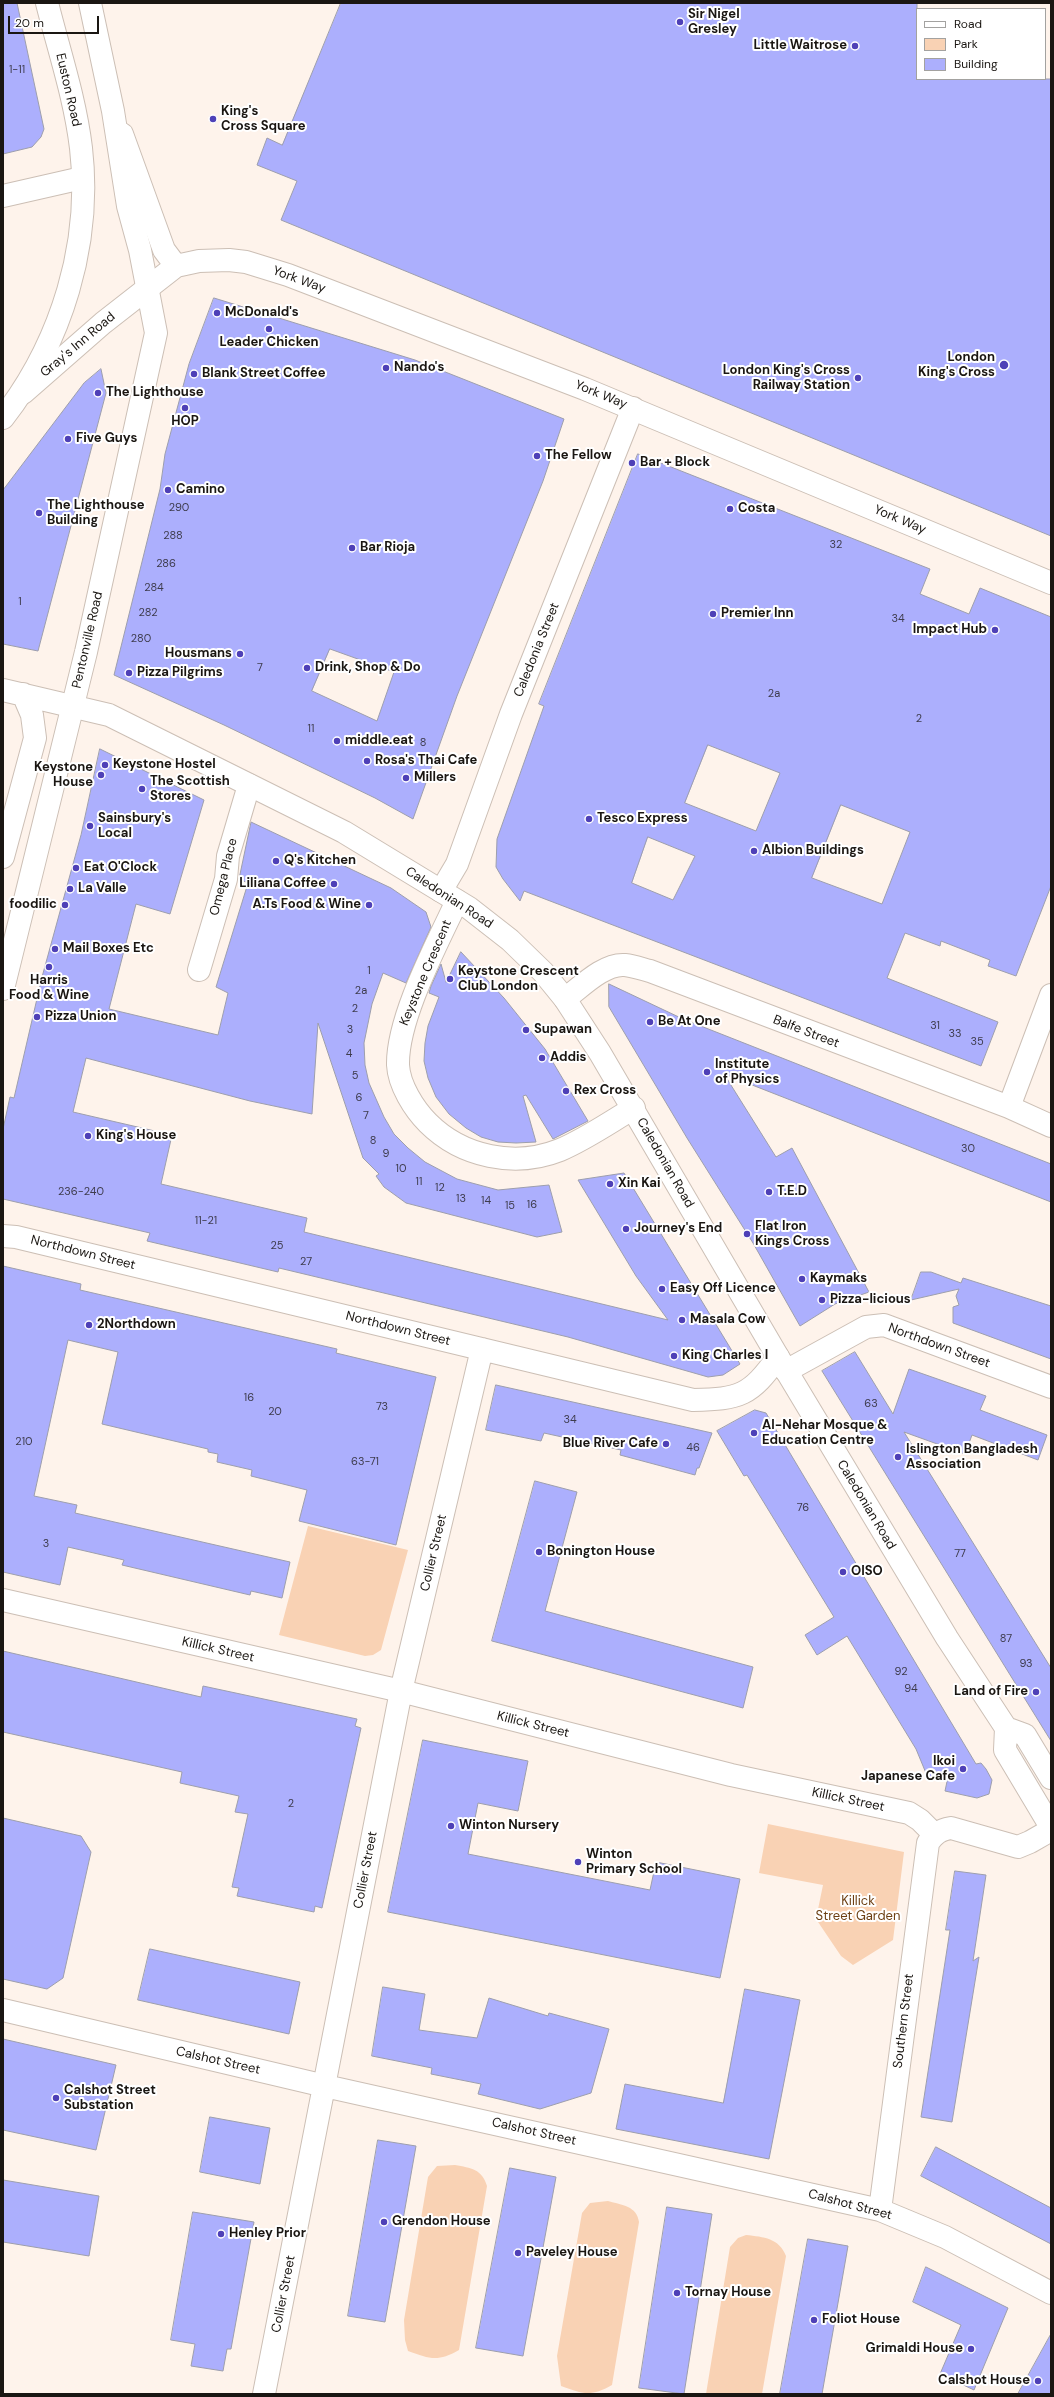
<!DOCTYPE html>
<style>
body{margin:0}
#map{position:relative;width:1054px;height:2397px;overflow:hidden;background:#fef3eb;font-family:"DM Sans",sans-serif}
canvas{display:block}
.frame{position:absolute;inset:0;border:4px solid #1a1612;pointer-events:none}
.legend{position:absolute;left:916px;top:8px;width:130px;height:72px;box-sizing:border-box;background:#fff;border:1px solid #a3a2a0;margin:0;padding:5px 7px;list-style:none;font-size:12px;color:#1a1612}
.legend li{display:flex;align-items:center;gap:8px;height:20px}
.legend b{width:20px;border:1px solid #a3a2a0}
.scale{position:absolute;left:8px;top:16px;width:91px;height:18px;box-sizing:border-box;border:2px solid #1a1612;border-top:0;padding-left:5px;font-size:12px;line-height:14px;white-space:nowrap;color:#1a1612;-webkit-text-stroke:3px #fff;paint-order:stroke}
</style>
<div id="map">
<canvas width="1054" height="2397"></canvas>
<div class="frame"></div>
<ul class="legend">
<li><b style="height:5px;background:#fff"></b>Road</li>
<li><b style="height:11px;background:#f9d2b4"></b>Park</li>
<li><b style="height:11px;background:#acaffd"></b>Building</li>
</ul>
<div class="scale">20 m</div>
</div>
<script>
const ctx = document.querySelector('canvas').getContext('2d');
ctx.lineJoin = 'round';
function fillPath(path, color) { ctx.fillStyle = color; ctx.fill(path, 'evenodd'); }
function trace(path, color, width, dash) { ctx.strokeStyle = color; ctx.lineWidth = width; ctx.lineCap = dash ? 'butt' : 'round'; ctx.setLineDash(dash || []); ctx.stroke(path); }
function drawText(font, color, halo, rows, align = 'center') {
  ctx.font = font + ' "DM Sans",sans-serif'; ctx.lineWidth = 4; ctx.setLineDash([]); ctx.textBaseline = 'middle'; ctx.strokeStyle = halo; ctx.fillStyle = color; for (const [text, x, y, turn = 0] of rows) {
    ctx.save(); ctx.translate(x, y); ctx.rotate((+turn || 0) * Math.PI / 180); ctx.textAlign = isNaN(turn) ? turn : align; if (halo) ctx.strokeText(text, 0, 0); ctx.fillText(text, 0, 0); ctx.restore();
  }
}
const green = new Path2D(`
 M 308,1526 L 408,1550 L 381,1650 L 373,1655 L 365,1656 L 279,1635 Z
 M 768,1824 L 904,1852 L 893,1940 L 853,1965 L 841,1956 L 816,1919 L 823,1885 L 759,1873 Z
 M 455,2165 C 471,2168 482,2169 487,2186 L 459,2350 C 438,2362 430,2359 408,2351 L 405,2340 L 404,2320 L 428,2177 L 437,2166 Z
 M 608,2201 C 622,2205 637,2206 639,2222 L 612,2385 C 591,2397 583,2394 561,2386 L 557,2356 L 582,2213 L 590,2203 Z
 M 746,2235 C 764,2237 779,2238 786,2256 L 762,2394 L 706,2394 L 730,2247 L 738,2238 Z`);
const building = new Path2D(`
 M 3,3 L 17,3 L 44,129 L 41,137 L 32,147 L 3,154 Z
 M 341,3 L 917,3 L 917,79 L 1051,79 L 1051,536 L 281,220 L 297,181 L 257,165 L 267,138 L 282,145 Z
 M 214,298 L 415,360 L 564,419 L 543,481 L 457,696 L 413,819 L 375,798 L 224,725 L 114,675 L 160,489 L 165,454 L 189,364 ZM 330,649 L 394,672 L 377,721 L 312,691 Z
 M 101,369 L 106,393 L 38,651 L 3,644 L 3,490 L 84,383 Z
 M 638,454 L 930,569 L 920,594 L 969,614 L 980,588 L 1051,617 L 1051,886 L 1016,976 L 988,966 L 990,960 L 941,941 L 940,946 L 905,933 L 887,978 L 998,1022 L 981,1066 L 524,891 L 520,901 L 503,879 L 496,867 L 497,839 L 544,706 L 539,704 ZM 708,745 L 780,773 L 756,831 L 685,803 ZM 841,805 L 910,832 L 882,904 L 812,878 ZM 648,837 L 695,856 L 673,900 L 632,883 Z
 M 100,749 L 204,800 L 170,914 L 136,904 L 109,1009 L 218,1035 L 228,993 L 216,987 L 248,883 L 239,879 L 251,822 L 391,888 L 426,912 L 431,927 L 406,983 L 383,973 L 372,1004 L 364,1043 L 365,1065 L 369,1083 L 384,1117 L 394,1134 L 408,1148 L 425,1162 L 457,1179 L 498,1190 L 549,1185 L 562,1232 L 537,1237 L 406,1203 L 384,1187 L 376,1176 L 379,1174 L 363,1158 L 318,1023 L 312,1114 L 250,1101 L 86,1058 L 73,1112 L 172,1135 L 161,1184 L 307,1218 L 304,1232 L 668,1320 L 636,1276 L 578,1180 L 624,1173 L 740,1364 L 723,1375 L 708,1377 L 568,1337 L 279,1268 L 278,1272 L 147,1241 L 150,1233 L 3,1199 L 3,1129 L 10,1097 L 14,1098 L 42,977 L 81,835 Z
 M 461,952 L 504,998 L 545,1049 L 588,1121 L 553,1139 L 526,1095 L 523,1096 L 536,1142 L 516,1143 L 498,1142 L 481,1137 L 466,1128 L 449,1114 L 436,1097 L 428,1078 L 424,1061 L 425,1043 L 428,1026 L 439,997 L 429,993 L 431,986 L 441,964 L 446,982 Z
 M 609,984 L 683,1019 L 1051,1164 L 1051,1202 L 724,1074 L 776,1157 L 792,1148 L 869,1292 L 835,1304 L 800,1326 L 753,1243 L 687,1138 L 609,1007 Z
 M 3,1266 L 81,1284 L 80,1290 L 337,1349 L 336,1353 L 436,1377 L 396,1545 L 299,1521 L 307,1490 L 251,1476 L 252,1470 L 217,1462 L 218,1454 L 208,1452 L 208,1449 L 102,1424 L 118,1352 L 68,1340 L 34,1496 L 77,1505 L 75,1513 L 290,1562 L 282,1598 L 251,1591 L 250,1595 L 122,1565 L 124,1560 L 68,1547 L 60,1585 L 3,1572 Z
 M 921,1272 L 931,1272 L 961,1283 L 963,1278 L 1051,1306 L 1051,1359 L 953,1323 L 953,1307 L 959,1305 L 956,1296 L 959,1289 L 911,1300 Z
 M 855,1352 L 893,1414 L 909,1369 L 986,1396 L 980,1410 L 1047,1435 L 1038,1460 L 972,1435 L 965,1454 L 904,1432 L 1051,1668 L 1051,1741 L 822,1371 Z
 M 496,1385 L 681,1426 L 712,1433 L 699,1468 L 697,1468 L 695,1475 L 620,1455 L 621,1450 L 544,1433 L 541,1441 L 486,1430 Z
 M 755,1410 L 766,1413 L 976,1764 L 981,1763 L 986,1769 L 992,1780 L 989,1794 L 977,1798 L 945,1791 L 949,1772 L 928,1778 L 916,1749 L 847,1636 L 817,1655 L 805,1635 L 834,1617 L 747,1475 L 744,1476 L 717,1431 Z
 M 535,1481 L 577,1492 L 545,1611 L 753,1667 L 743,1708 L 492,1641 Z
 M 3,1651 L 201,1697 L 203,1686 L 357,1719 L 355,1726 L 361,1728 L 322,1908 L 315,1906 L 314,1912 L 237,1896 L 239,1888 L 232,1887 L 248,1814 L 235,1812 L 239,1796 L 180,1783 L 182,1772 L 3,1732 Z
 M 423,1740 L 528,1761 L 518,1811 L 478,1803 L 468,1854 L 650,1890 L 656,1862 L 740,1879 L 720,1978 L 388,1912 Z
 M 3,1818 L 81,1836 L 91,1852 L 63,1978 L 47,1989 L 3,1979 Z
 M 955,1871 L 986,1875 L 973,1961 L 979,1957 L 952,2122 L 921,2117 L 950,1930 L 946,1930 Z
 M 150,1949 L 300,1982 L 289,2034 L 138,2000 Z
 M 383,1987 L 425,1994 L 419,2030 L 477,2038 L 489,1998 L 548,2016 L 549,2013 L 609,2029 L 591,2093 L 540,2109 L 478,2094 L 481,2084 L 431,2074 L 432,2068 L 372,2056 Z
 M 745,1989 L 800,2000 L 769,2159 L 616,2129 L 625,2084 L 723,2103 Z
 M 3,2039 L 116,2065 L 96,2150 L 3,2130 Z
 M 210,2117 L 270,2128 L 260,2184 L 200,2172 Z
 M 378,2140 L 416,2146 L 385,2322 L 348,2316 Z
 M 936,2147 L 1051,2208 L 1051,2244 L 921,2176 Z
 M 510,2168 L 556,2177 L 523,2356 L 476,2348 Z
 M 3,2180 L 99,2196 L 89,2256 L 3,2242 Z
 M 667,2207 L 712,2214 L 684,2394 L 639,2388 Z
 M 193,2212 L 254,2222 L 231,2349 L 227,2349 L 223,2371 L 191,2366 L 195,2344 L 171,2340 Z
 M 808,2239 L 848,2246 L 822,2394 L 780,2394 Z
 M 926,2267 L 1008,2308 L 974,2390 L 940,2374 L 961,2325 L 913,2302 Z
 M 1051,2334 L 1051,2394 L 1018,2394 Z`);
const street = new Path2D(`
 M 3,196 L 82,178
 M 441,891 L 457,864 L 511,714 L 633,408
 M 457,901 C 437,944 397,1018 398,1065 C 399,1085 414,1109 428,1123 C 462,1157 515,1168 560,1150 C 586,1139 610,1122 634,1108
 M 199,970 L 226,879 L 228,856 L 249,785
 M 565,999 C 581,987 604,963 625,965 C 634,966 642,969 650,971 L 1009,1107 L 1051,1126
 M 1009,1107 L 1051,995
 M 3,1236 L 16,1237 L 693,1400 C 740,1399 750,1396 778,1357
 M 786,1371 L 866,1327 L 884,1325 L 1051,1387
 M 3,1600 L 401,1691 L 731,1775 L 909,1813 L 920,1820 L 934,1834
 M 3,2010 L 325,2086 L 880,2210 L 945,2237 L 1051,2293
 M 880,2210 L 928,1843 C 935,1833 940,1830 951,1828 L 1018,1847 L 1030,1842 L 1051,1830
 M 264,2394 L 401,1691 L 482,1349`);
const primary = new Path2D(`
 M 122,134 L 164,250 L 176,266
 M 23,393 L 103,323 L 176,266 L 199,261 L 229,260 L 246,262 L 288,275 L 585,389 L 1051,583
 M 3,690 L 109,715 L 344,832 L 469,908 L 510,940 L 543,972 L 565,999 L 600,1053 L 778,1357 L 947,1638 L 1006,1728 L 1005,1750 L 1051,1827
 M 3,857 L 35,738 L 32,715 L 23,694
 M 1006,1728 L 1025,1735 L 1051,1778`);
const highway = new Path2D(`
 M 3,418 C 62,342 92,243 81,148 C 75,98 59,51 47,3
 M 3,989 L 86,652 L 156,333 L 140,250 L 128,206 L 113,111 L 90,3`);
const markers = [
 [680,22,4,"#4e40b7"],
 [855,46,4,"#4e40b7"],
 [213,119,4,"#4e40b7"],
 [217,313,4,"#4e40b7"],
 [269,329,4,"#4e40b7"],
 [1004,365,5,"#4e40b7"],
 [386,368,4,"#4e40b7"],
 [194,374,4,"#4e40b7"],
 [858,378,4,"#4e40b7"],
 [98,393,4,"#4e40b7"],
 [185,408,4,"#4e40b7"],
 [68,439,4,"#4e40b7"],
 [537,456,4,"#4e40b7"],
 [632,463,4,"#4e40b7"],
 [168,490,4,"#4e40b7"],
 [730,509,4,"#4e40b7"],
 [39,513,4,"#4e40b7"],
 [352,548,4,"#4e40b7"],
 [713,614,4,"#4e40b7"],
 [995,630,4,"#4e40b7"],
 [240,654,4,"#4e40b7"],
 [307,668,4,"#4e40b7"],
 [129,673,4,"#4e40b7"],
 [337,741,4,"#4e40b7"],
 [367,761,4,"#4e40b7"],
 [105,765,4,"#4e40b7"],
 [101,775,4,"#4e40b7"],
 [406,778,4,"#4e40b7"],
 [142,789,4,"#4e40b7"],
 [589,819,4,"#4e40b7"],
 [90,826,4,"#4e40b7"],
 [754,851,4,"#4e40b7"],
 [276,861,4,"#4e40b7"],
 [76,868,4,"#4e40b7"],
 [334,884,4,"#4e40b7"],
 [70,889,4,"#4e40b7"],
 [65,905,4,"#4e40b7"],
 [369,905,4,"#4e40b7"],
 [55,949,4,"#4e40b7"],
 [49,967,4,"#4e40b7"],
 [450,979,4,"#4e40b7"],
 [37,1017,4,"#4e40b7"],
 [650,1022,4,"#4e40b7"],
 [526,1030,4,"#4e40b7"],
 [542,1058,4,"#4e40b7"],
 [707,1072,4,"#4e40b7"],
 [566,1091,4,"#4e40b7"],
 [88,1136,4,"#4e40b7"],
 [610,1184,4,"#4e40b7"],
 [769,1192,4,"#4e40b7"],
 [626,1229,4,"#4e40b7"],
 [747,1234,4,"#4e40b7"],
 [802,1279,4,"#4e40b7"],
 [662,1289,4,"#4e40b7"],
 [822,1300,4,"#4e40b7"],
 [682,1320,4,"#4e40b7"],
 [89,1325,4,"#4e40b7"],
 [674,1356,4,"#4e40b7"],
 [754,1433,4,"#4e40b7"],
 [666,1444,4,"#4e40b7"],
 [898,1457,4,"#4e40b7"],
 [539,1552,4,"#4e40b7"],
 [843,1572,4,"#4e40b7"],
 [1036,1692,4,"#4e40b7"],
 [963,1769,4,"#4e40b7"],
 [451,1826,4,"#4e40b7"],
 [578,1862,4,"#4e40b7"],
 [56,2098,4,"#4e40b7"],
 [384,2222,4,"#4e40b7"],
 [221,2234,4,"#4e40b7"],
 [518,2253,4,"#4e40b7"],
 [677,2293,4,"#4e40b7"],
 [814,2320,4,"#4e40b7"],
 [971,2349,4,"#4e40b7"],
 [1038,2381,4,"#4e40b7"]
];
const numberNames = [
 ["1-11",17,70],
 ["290",179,508],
 ["288",173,536],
 ["32",836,545],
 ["286",166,564],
 ["284",154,588],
 ["1",20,602],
 ["282",148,613],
 ["34",898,619],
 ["280",141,639],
 ["7",260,668],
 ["2a",774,694],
 ["2",919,719],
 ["11",311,729],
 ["8",423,743],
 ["1",369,971],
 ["2a",361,991],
 ["2",355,1009],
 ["31",935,1026],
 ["3",350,1030],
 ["33",955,1034],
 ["35",977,1042],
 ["4",349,1054],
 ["5",355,1076],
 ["6",359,1098],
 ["7",366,1116],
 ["8",373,1141],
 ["30",968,1149],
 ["9",386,1154],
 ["10",401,1169],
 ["11",419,1182],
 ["12",440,1188],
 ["236-240",81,1192],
 ["13",461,1199],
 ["14",486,1201],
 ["16",532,1205],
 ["15",510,1206],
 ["11-21",206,1221],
 ["25",277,1246],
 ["27",306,1262],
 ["16",249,1398],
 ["63",871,1404],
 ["73",382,1407],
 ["20",275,1412],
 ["34",570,1420],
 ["210",24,1442],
 ["46",693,1448],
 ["63-71",365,1462],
 ["76",803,1508],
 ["3",46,1544],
 ["77",960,1554],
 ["87",1006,1639],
 ["93",1026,1664],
 ["92",901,1672],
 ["94",911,1689],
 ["2",291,1804]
];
const poiNames = [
 ["Sir Nigel",688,15],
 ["Gresley",688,30],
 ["Little Waitrose",847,46,"right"],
 ["King's",221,112],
 ["Cross Square",221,127],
 ["McDonald's",225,313],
 ["Leader Chicken",269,343,"center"],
 ["London",995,358,"right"],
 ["King's Cross",995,373,"right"],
 ["Nando's",394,368],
 ["London King's Cross",850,371,"right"],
 ["Railway Station",850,386,"right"],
 ["Blank Street Coffee",202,374],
 ["The Lighthouse",106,393],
 ["HOP",185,422,"center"],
 ["Five Guys",76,439],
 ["The Fellow",545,456],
 ["Bar + Block",640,463],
 ["Camino",176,490],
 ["The Lighthouse",47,506],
 ["Building",47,521],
 ["Costa",738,509],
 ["Bar Rioja",360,548],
 ["Premier Inn",721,614],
 ["Impact Hub",987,630,"right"],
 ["Housmans",232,654,"right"],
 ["Drink, Shop & Do",315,668],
 ["Pizza Pilgrims",137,673],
 ["middle.eat",345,741],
 ["Rosa's Thai Cafe",375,761],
 ["Keystone Hostel",113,765],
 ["Keystone",93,768,"right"],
 ["House",93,783,"right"],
 ["Millers",414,778],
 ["The Scottish",150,782],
 ["Stores",150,797],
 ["Sainsbury's",98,819],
 ["Local",98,834],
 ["Tesco Express",597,819],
 ["Albion Buildings",762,851],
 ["Q's Kitchen",284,861],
 ["Eat O'Clock",84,868],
 ["Liliana Coffee",326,884,"right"],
 ["La Valle",78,889],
 ["foodilic",57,905,"right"],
 ["A.Ts Food & Wine",361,905,"right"],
 ["Mail Boxes Etc",63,949],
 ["Keystone Crescent",458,972],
 ["Club London",458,987],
 ["Harris",49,981,"center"],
 ["Food & Wine",49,996,"center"],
 ["Pizza Union",45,1017],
 ["Be At One",658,1022],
 ["Supawan",534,1030],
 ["Addis",550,1058],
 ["Institute",715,1065],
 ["of Physics",715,1080],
 ["Rex Cross",574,1091],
 ["King's House",96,1136],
 ["Xin Kai",618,1184],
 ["T.E.D",777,1192],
 ["Flat Iron",755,1227],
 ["Kings Cross",755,1242],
 ["Journey's End",634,1229],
 ["Kaymaks",810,1279],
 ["Easy Off Licence",670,1289],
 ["Pizza-licious",830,1300],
 ["Masala Cow",690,1320],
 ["2Northdown",97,1325],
 ["King Charles I",682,1356],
 ["Al-Nehar Mosque &",762,1426],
 ["Education Centre",762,1441],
 ["Blue River Cafe",658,1444,"right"],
 ["Islington Bangladesh",906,1450],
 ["Association",906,1465],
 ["Bonington House",547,1552],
 ["OISO",851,1572],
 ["Land of Fire",1028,1692,"right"],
 ["Ikoi",955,1762,"right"],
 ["Japanese Cafe",955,1777,"right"],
 ["Winton Nursery",459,1826],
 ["Winton",586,1855],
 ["Primary School",586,1870],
 ["Calshot Street",64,2091],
 ["Substation",64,2106],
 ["Grendon House",392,2222],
 ["Henley Prior",229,2234],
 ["Paveley House",526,2253],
 ["Tornay House",685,2293],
 ["Foliot House",822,2320],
 ["Grimaldi House",963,2349,"right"],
 ["Calshot House",1030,2381,"right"]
];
const streetNames = [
 ["Euston Road",68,90,77],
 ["York Way",299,280,20],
 ["Gray's Inn Road",78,345,-40],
 ["York Way",601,395,22],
 ["York Way",900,520,23],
 ["Pentonville Road",88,640,-77],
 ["Caledonia Street",537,650,-68],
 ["Omega Place",224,877,-76],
 ["Caledonian Road",449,898,33],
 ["Keystone Crescent",426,973,-67],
 ["Balfe Street",806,1032,21],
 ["Caledonian Road",665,1163,60],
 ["Northdown Street",83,1253,14],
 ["Northdown Street",398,1329,14],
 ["Northdown Street",939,1346,20],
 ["Caledonian Road",866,1505,59],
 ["Collier Street",434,1553,-77],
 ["Killick Street",218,1650,13],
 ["Killick Street",533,1725,14],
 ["Killick Street",848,1800,12],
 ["Collier Street",366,1870,-79],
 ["Southern Street",904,2021,-83],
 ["Calshot Street",218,2061,13],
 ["Calshot Street",534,2132,13],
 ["Calshot Street",850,2205,15],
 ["Collier Street",284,2294,-79]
];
const parkNames = [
 ["Killick",858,1902],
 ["Street Garden",858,1917]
];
fillPath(green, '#f9d2b4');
fillPath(building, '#acaffd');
trace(building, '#9d9eac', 1);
trace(street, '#ccbfb5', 24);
trace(primary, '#ccbfb5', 24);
trace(highway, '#ccbfb5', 24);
trace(street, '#fff', 22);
trace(primary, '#fff', 22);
trace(highway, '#fff', 22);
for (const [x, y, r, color] of markers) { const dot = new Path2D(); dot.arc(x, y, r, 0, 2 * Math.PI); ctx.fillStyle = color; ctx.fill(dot); trace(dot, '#fff', 1.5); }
drawText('11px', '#3e3c4d', null, numberNames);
drawText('bold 13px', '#1a1612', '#fff', poiNames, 'left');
drawText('13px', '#1a1612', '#fff', streetNames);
drawText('13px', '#6c3f13', '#fff', parkNames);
</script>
